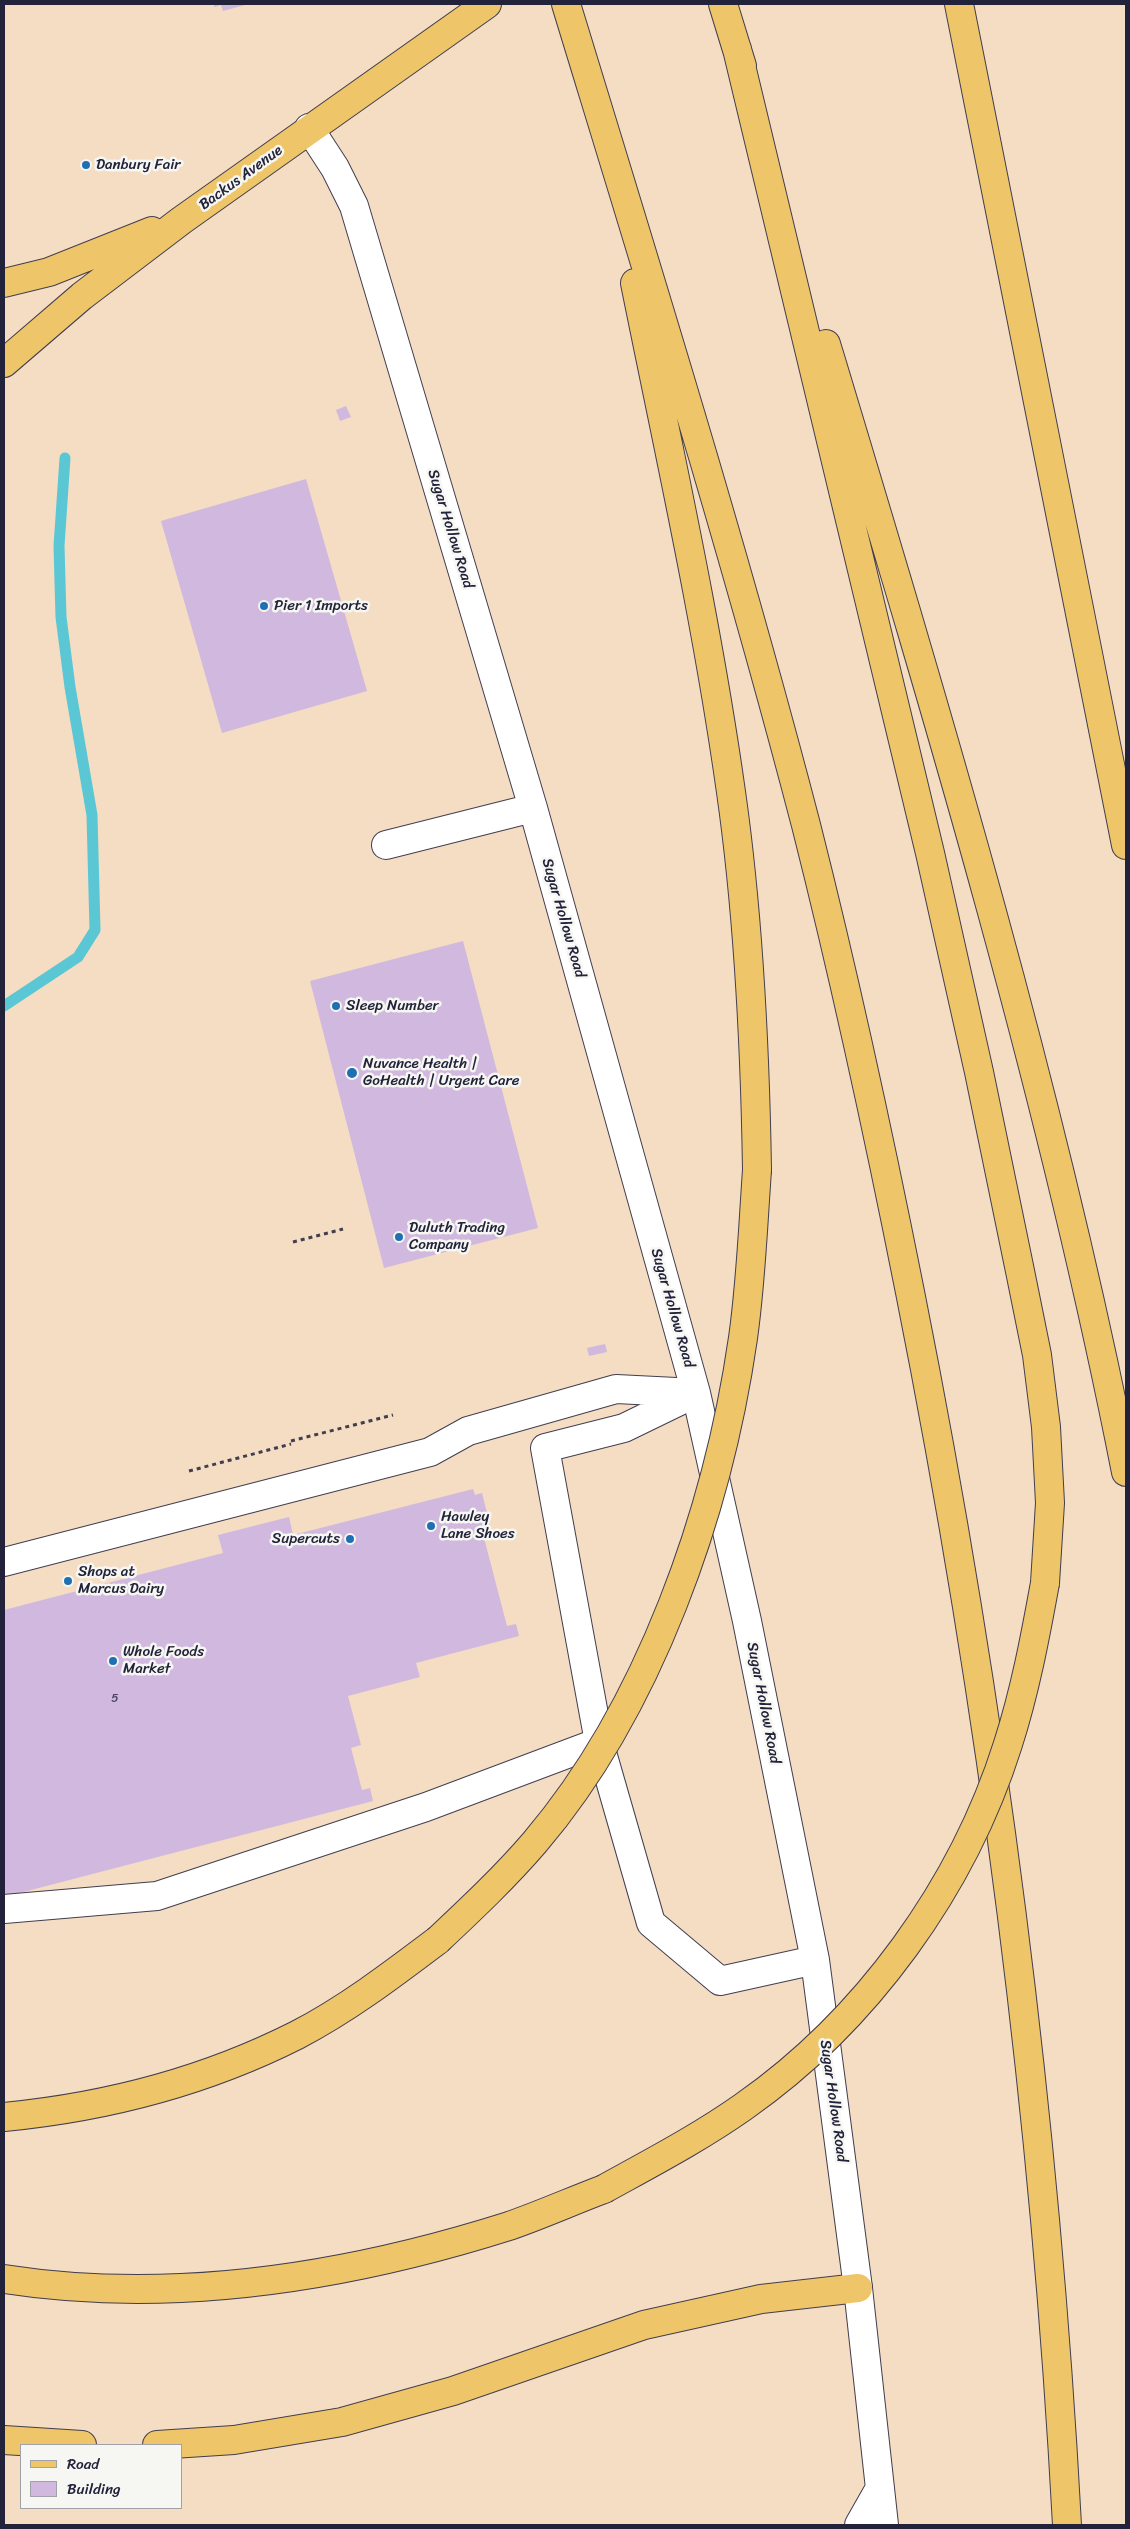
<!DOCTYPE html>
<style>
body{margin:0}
#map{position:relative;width:1130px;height:2529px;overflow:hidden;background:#f4ddc3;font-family:Sriracha,sans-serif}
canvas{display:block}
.frame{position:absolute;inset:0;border:5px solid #22223b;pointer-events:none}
.legend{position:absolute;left:20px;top:2444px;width:162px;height:65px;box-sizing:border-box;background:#f6f6f2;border:1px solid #a1a1a9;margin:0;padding:6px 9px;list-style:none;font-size:15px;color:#22223b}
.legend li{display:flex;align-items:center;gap:10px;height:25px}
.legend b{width:25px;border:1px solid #a1a1a9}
</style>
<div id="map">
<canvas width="1130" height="2529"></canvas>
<div class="frame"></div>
<ul class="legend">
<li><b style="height:6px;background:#eec569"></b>Road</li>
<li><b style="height:14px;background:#d1b8df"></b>Building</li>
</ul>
</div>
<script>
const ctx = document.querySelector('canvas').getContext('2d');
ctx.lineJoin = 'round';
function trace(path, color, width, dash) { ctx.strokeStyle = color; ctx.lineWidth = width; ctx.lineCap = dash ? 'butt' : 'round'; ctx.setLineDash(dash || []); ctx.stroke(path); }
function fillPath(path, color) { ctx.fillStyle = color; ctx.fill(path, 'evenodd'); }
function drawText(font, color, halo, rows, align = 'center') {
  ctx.font = font + ' Sriracha,sans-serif'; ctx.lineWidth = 5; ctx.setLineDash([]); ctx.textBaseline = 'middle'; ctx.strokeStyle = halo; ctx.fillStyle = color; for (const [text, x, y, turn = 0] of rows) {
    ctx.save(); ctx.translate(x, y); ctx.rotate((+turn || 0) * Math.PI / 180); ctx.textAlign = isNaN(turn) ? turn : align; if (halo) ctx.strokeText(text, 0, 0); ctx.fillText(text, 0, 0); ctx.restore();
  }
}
const stream = new Path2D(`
 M 4,1006 L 78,957 L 95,930 L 92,815 L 70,687 L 61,617 L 59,546 L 65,458`);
const building = new Path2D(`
 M 214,4 L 249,4 L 223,11 L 221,5 L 214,7 Z
 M 346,406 L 351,417 L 340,421 L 336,410 Z
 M 306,479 L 367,691 L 222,733 L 161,521 Z
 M 463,941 L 538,1228 L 384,1268 L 310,981 Z
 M 605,1344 L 607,1352 L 589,1356 L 587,1348 Z
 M 473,1489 L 475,1495 L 482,1493 L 490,1525 L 483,1527 L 483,1534 L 507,1626 L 516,1624 L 519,1636 L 416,1663 L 420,1677 L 348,1696 L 361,1745 L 351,1748 L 362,1790 L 370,1788 L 373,1801 L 4,1897 L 4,1610 L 223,1553 L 218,1535 L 289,1517 L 293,1535 Z`);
const path = new Path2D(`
 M 293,1242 L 343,1229
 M 291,1441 L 393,1415
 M 189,1471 L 291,1444`);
const minor = new Path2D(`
 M 309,128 L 335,168 L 354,206 L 533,808 L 696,1393 L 747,1621 L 815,1960 L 858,2288 L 884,2525
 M 386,845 L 533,808
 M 4,1562 L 430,1452 L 468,1431 L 616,1389 L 696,1393 L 624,1428 L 545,1448 L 599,1742 L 651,1923 L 720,1981 L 815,1960
 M 4,1909 L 157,1896 L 426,1807 L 599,1742
 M 859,2525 L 880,2488`);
const major = new Path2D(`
 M 4,283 L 49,272 L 152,231
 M 4,363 L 82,296 L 182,220 L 487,4
 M 4,2440 L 82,2445
 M 157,2445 L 234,2440 L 342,2422 L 453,2391 L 644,2325 L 761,2299 L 858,2288`);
const highway = new Path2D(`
 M 566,4 C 649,276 734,549 806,825 C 845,979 879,1136 910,1292 C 991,1699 1045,2111 1067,2525
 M 723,4 L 742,66
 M 959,4 L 1126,845
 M 737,49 L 930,853 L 979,1072 L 1020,1271 L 1037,1355 L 1046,1427 L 1050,1503 L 1045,1583
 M 635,283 C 669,452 707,621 731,792 C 749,918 755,1044 757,1170
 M 826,344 C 938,716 1051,1090 1126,1472
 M 4,2117 C 107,2107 204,2082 297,2035 C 347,2009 393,1974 438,1940
 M 4,2279 C 172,2305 348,2277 509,2226 C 541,2215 572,2201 604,2189`);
const highwayBridge = new Path2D(`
 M 438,1940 C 472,1908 505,1877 535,1842 C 650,1707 718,1511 743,1338 C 751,1282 753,1226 757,1170
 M 604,2189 C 651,2163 699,2138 743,2107 C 866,2021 963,1887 1008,1744 C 1025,1691 1035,1638 1045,1583`);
const markers = [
 [86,165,5,"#1f6fb2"],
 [264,606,5,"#1f6fb2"],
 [336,1006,5,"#1f6fb2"],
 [352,1073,6,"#1f6fb2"],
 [399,1237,5,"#1f6fb2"],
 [431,1526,5,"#1f6fb2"],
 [350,1539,5,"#1f6fb2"],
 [68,1581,5,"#1f6fb2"],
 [113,1661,5,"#1f6fb2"]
];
const numberNames = [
 ["5",115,1699]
];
const poiNames = [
 ["Danbury Fair",96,165],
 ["Pier 1 Imports",274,606],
 ["Sleep Number",346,1006],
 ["Nuvance Health |",363,1064],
 ["GoHealth | Urgent Care",363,1081],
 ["Duluth Trading",409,1228],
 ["Company",409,1245],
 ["Hawley",441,1517],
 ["Lane Shoes",441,1534],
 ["Supercuts",340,1539,"right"],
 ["Shops at",78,1572],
 ["Marcus Dairy",78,1589],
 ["Whole Foods",123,1652],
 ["Market",123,1669]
];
const streetNames = [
 ["Backus Avenue",241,178,-36],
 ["Sugar Hollow Road",450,529,73],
 ["Sugar Hollow Road",563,918,74],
 ["Sugar Hollow Road",672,1308,74],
 ["Sugar Hollow Road",763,1703,79],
 ["Sugar Hollow Road",833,2101,82]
];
trace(stream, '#5bc7d4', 11);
fillPath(building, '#d1b8df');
trace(minor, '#423e4f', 30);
trace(major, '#423e4f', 30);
trace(highway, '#423e4f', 30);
trace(path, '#423e4f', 3, [4, 4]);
trace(minor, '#fff', 28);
trace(major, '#eec569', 28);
trace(highway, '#eec569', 28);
trace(highwayBridge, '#423e4f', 30, []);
trace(highwayBridge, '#eec569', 28);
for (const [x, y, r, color] of markers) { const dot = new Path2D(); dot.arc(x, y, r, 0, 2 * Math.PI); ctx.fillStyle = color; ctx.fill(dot); trace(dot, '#f6f6f2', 2); }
drawText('12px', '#4e4864', null, numberNames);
drawText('15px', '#22223b', '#f6f6f2', poiNames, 'left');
drawText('15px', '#22223b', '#f6f6f2', streetNames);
</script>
